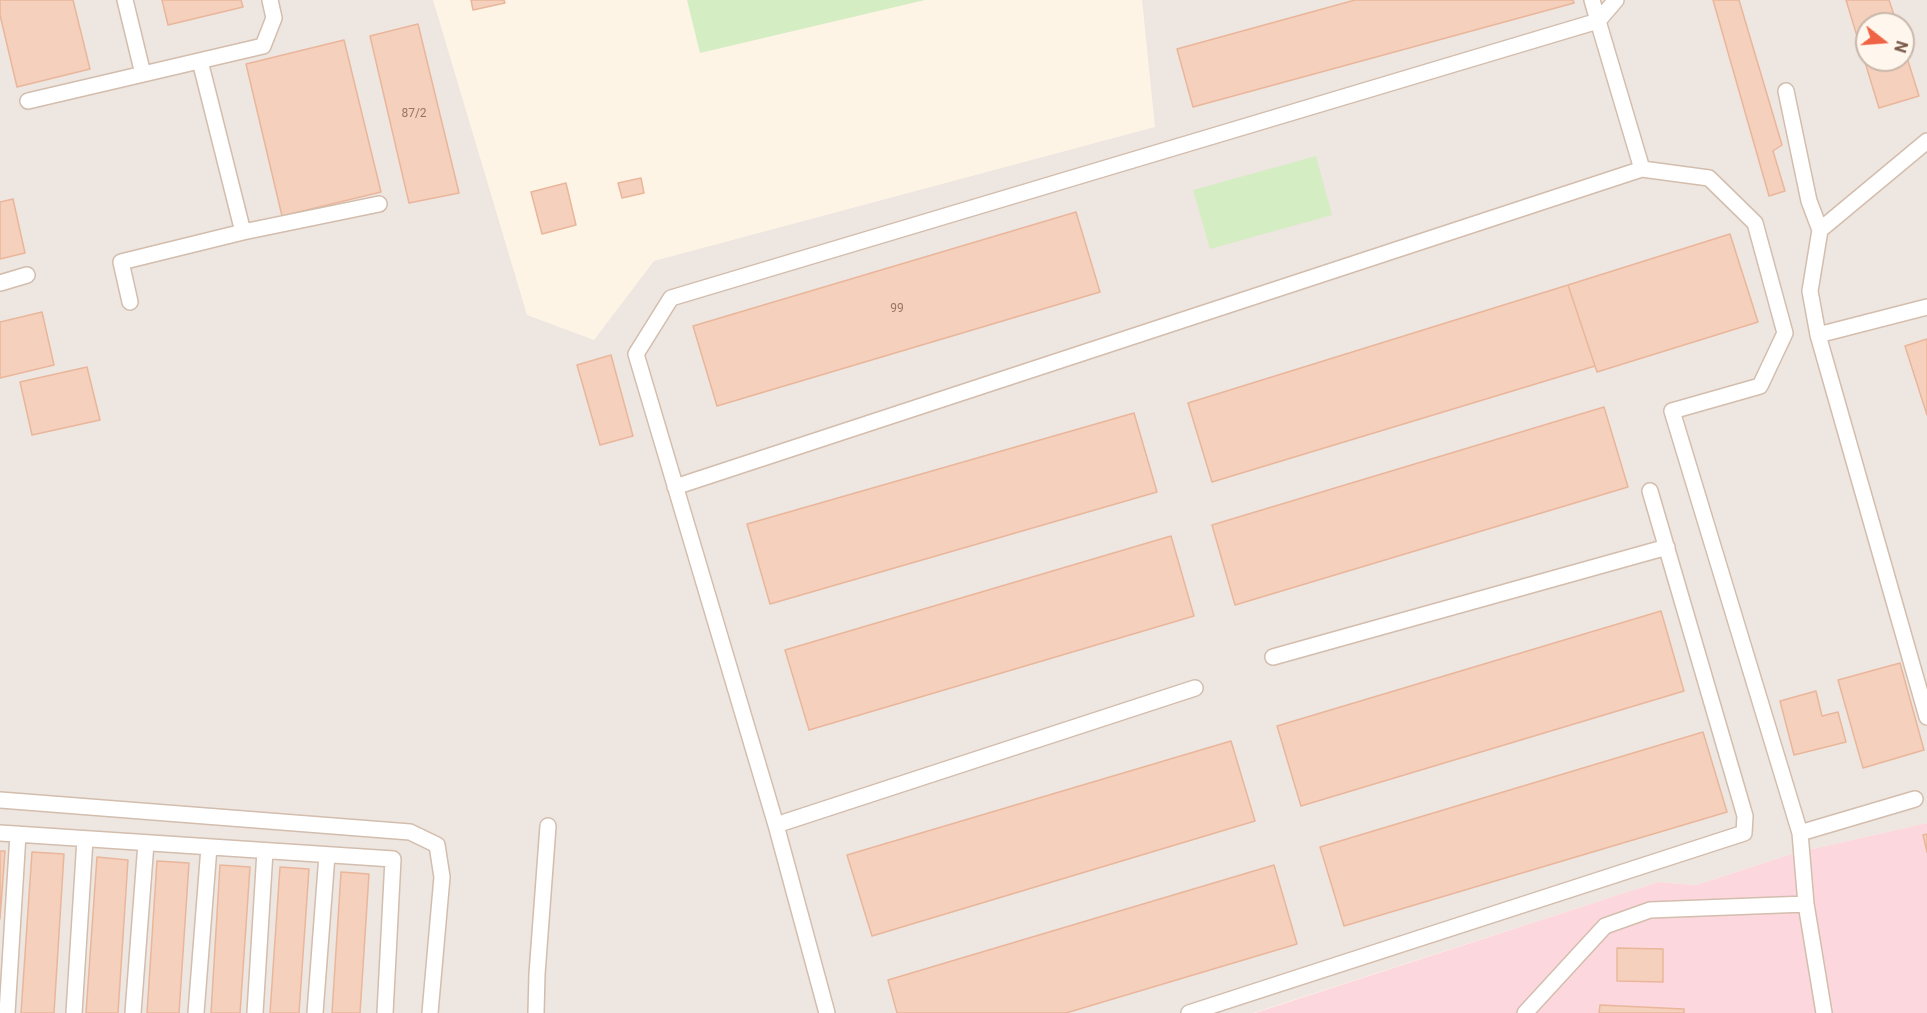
<!DOCTYPE html>
<style>
body{margin:0}
#map{position:relative;width:1927px;height:1013px;overflow:hidden;background:#fef4e6;font-family:Roboto,sans-serif}
canvas{display:block}
.north{position:absolute;left:1855px;top:12px;width:60px;height:60px;box-sizing:border-box;background:#fff7ed;border:2px solid #c9b7ab;border-radius:50%;rotate:107deg;font-size:16px;font-weight:700;line-height:24px;text-align:center;color:#795848}
.north::after{content:'';display:block;margin:auto;width:21px;height:27px;background:#ef6444;clip-path:polygon(50% 0,100% 100%,50% 72%,0 100%)}
</style>
<div id="map">
<canvas width="1927" height="1013"></canvas>
<div class="north">N</div>
</div>
<script>
const ctx = document.querySelector('canvas').getContext('2d');
ctx.lineJoin = 'round';
function fillPath(path, color) { ctx.fillStyle = color; ctx.fill(path, 'evenodd'); }
function trace(path, color, width, dash) { ctx.strokeStyle = color; ctx.lineWidth = width; ctx.lineCap = dash ? 'butt' : 'round'; ctx.setLineDash(dash || []); ctx.stroke(path); }
function drawText(font, color, halo, rows, align = 'center') {
  ctx.font = font + ' Roboto,sans-serif'; ctx.lineWidth = 5; ctx.setLineDash([]); ctx.textBaseline = 'middle'; ctx.strokeStyle = halo; ctx.fillStyle = color; for (const [text, x, y, turn = 0] of rows) {
    ctx.save(); ctx.translate(x, y); ctx.rotate((+turn || 0) * Math.PI / 180); ctx.textAlign = isNaN(turn) ? turn : align; if (halo) ctx.strokeText(text, 0, 0); ctx.fillText(text, 0, 0); ctx.restore();
  }
}
const industrial = new Path2D(`
 M 0,0 L 433,0 L 527,315 L 594,340 L 654,261 L 1155,127 L 1142,0 L 1927,0 L 1927,823 L 1795,853 L 1696,885 L 1658,882 L 1253,1013 L 0,1013 ZM 1867,24 L 1903,24 L 1903,60 L 1867,60 Z`);
const medical = new Path2D(`
 M 1927,823 L 1927,1013 L 1255,1013 L 1658,882 L 1696,885 L 1795,853 Z`);
const green = new Path2D(`
 M 687,0 L 925,0 L 700,53 Z
 M 1316,156 L 1332,215 L 1210,249 L 1193,190 Z`);
const building = new Path2D(`
 M 0,0 L 73,0 L 90,69 L 17,87 L 0,15 Z
 M 162,0 L 241,0 L 243,7 L 168,25 Z
 M 471,0 L 504,0 L 505,3 L 473,10 Z
 M 1355,0 L 1573,0 L 1574,3 L 1193,107 L 1177,49 Z
 M 1713,0 L 1739,0 L 1782,145 L 1773,151 L 1785,191 L 1769,196 Z
 M 1846,0 L 1889,0 L 1897,24 L 1867,24 L 1867,60 L 1903,60 L 1903,45 L 1919,96 L 1879,108 Z
 M 418,24 L 459,193 L 409,203 L 370,36 Z
 M 344,40 L 381,192 L 282,216 L 246,64 Z
 M 641,178 L 644,193 L 622,198 L 618,183 Z
 M 566,183 L 576,225 L 542,234 L 531,192 Z
 M 13,199 L 25,253 L 0,259 L 0,202 Z
 M 1076,212 L 1100,292 L 717,406 L 693,326 Z
 M 1730,234 L 1758,322 L 1597,372 L 1568,285 Z
 M 1568,285 L 1595,366 L 1212,482 L 1188,403 Z
 M 42,312 L 54,365 L 0,378 L 0,322 Z
 M 1927,339 L 1927,415 L 1905,346 Z
 M 611,355 L 633,436 L 600,445 L 577,365 Z
 M 87,367 L 100,420 L 32,435 L 20,382 Z
 M 1604,407 L 1628,487 L 1235,605 L 1212,525 Z
 M 1134,413 L 1157,492 L 770,604 L 747,524 Z
 M 1171,536 L 1194,616 L 809,730 L 785,650 Z
 M 1661,611 L 1684,691 L 1301,806 L 1277,726 Z
 M 1900,663 L 1924,750 L 1863,768 L 1838,680 Z
 M 1816,691 L 1822,716 L 1838,712 L 1846,742 L 1794,755 L 1780,701 Z
 M 1703,732 L 1727,812 L 1344,926 L 1320,847 Z
 M 1231,741 L 1255,821 L 872,936 L 847,855 Z
 M 1927,834 L 1927,852 L 1923,835 Z
 M 0,851 L 5,851 L 0,919 Z
 M 32,852 L 64,854 L 54,1013 L 21,1013 Z
 M 97,857 L 128,860 L 118,1013 L 86,1013 Z
 M 157,861 L 189,863 L 179,1013 L 147,1013 Z
 M 220,865 L 250,867 L 240,1013 L 211,1013 Z
 M 1274,865 L 1297,944 L 1066,1013 L 897,1013 L 888,980 Z
 M 280,867 L 309,869 L 299,1013 L 270,1013 Z
 M 341,872 L 369,874 L 360,1013 L 332,1013 Z
 M 1617,948 L 1663,949 L 1663,982 L 1617,981 Z
 M 1600,1005 L 1684,1009 L 1684,1013 L 1599,1013 Z`);
const lane = new Path2D(`
 M 125,0 L 143,74
 M 1592,0 L 1598,21
 M 1598,21 L 1616,0
 M 200,61 L 243,232 L 379,204
 M 1786,91 L 1809,201 L 1820,230
 M 28,101 L 263,46 L 274,18 L 270,0
 M 1927,141 L 1820,230 L 1810,291 L 1818,335 L 1927,717
 M 1642,169 L 1709,178 L 1755,223 L 1785,333 L 1760,386 L 1672,411 L 1800,833 L 1915,799
 M 0,283 L 27,275
 M 130,302 L 121,262 L 243,232
 M 1818,335 L 1927,307
 M 675,487 L 1642,169 L 1598,21 L 671,298 L 636,354 L 776,825 L 827,1013
 M 1273,657 L 1667,547
 M 0,800 L 410,832 L 437,845 L 442,877 L 430,1013
 M 776,825 L 1195,688
 M 0,833 L 393,859 L 385,1013
 M 1806,904 L 1824,1013
 M 7,1013 L 18,834
 M 74,1013 L 85,839
 M 133,1013 L 146,843
 M 196,1013 L 209,847
 M 255,1013 L 265,851
 M 315,1013 L 327,855
 M 536,1013 L 537,974 L 548,826
 M 1189,1013 L 1744,833 L 1745,816 L 1650,491
 M 1525,1013 L 1605,926 L 1650,910 L 1806,904 L 1800,833`);
const numberNames = [
 ["87/2",414,114],
 ["99",897,309]
];
fillPath(industrial, '#eee6e0');
fillPath(medical, '#fcd8de');
fillPath(green, '#d5edc3');
fillPath(building, '#f5d0bc');
trace(building, '#e9b69b', 1.5);
trace(lane, '#d3bdad', 18);
trace(lane, '#fff', 15);
drawText('12px', '#987665', null, numberNames);
</script>
